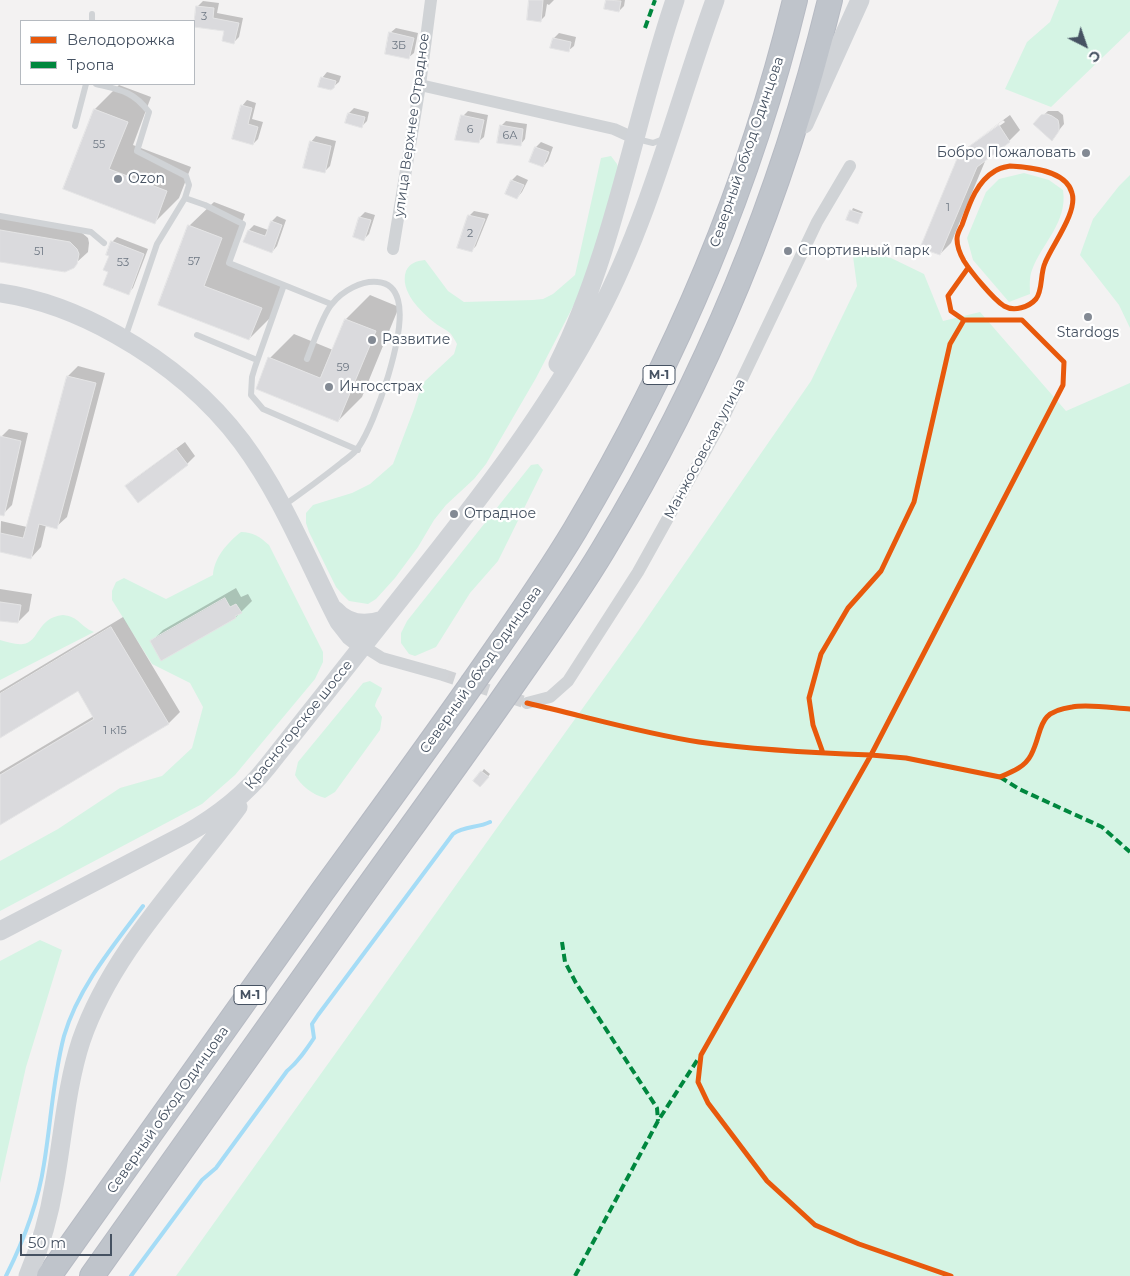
<!DOCTYPE html>
<meta charset="utf-8">
<style>
body{margin:0}
#map{position:relative;width:1130px;height:1276px;overflow:hidden;background:#f3f2f2;font-family:Montserrat,sans-serif}
canvas{display:block}
.legend{position:absolute;left:20px;top:20px;width:175px;height:65px;box-sizing:border-box;background:#fff;border:1px solid #b5bac0;margin:0;padding:6px 9px;list-style:none;font-size:15px;color:#465262}
.legend li{display:flex;align-items:center;gap:10px;height:25px}
.legend b{width:25px;border:1px solid #b5bac0}
.north{position:absolute;left:1060px;top:20px;width:50px;height:50px;-webkit-text-stroke:4px #fff;paint-order:stroke;rotate:139deg;font-size:14px;font-weight:700;line-height:20px;text-align:center;color:#465262}
.north::after{content:'';display:block;margin:auto;width:18px;height:22px;background:#465262;clip-path:polygon(50% 0,100% 100%,50% 72%,0 100%)}
.scale{position:absolute;left:20px;top:1234px;width:92px;height:22px;box-sizing:border-box;border:2px solid #465262;border-top:0;padding-left:6px;font-size:15px;line-height:18px;white-space:nowrap;color:#465262;-webkit-text-stroke:4px #fff;paint-order:stroke}
</style>
<div id="map">
<canvas width="1130" height="1276"></canvas>
<ul class="legend">
<li><b style="height:6px;background:#e8590c"></b>Велодорожка</li>
<li><b style="height:6px;background:#00873e"></b>Тропа</li>
</ul>
<div class="north">С</div>
<div class="scale">50 m</div>
</div>
<script>
const ctx = document.querySelector('canvas').getContext('2d');
ctx.lineJoin = 'round';
function fillPath(path, color) { ctx.fillStyle = color; ctx.fill(path, 'evenodd'); }
function trace(path, color, width, dash) { ctx.strokeStyle = color; ctx.lineWidth = width; ctx.lineCap = dash ? 'butt' : 'round'; ctx.setLineDash(dash || []); ctx.stroke(path); }
function drawText(font, color, halo, rows, align = 'center') {
  ctx.font = font + ' Montserrat,sans-serif'; ctx.lineWidth = 4.5; ctx.setLineDash([]); ctx.textBaseline = 'middle'; ctx.strokeStyle = halo; ctx.fillStyle = color; for (const [text, x, y, turn = 0] of rows) {
    ctx.save(); ctx.translate(x, y); ctx.rotate((+turn || 0) * Math.PI / 180); ctx.textAlign = isNaN(turn) ? turn : align; if (halo) ctx.strokeText(text, 0, 0); ctx.fillText(text, 0, 0); ctx.restore();
  }
}
const green = new Path2D(`
 M 1059,0 L 1130,0 L 1130,31 L 1051,107 L 1005,89 L 1027,42 L 1050,22 Z
 M 611,156 L 617,164 L 620,174 L 579,295 L 536,378 L 486,464 L 474,479 L 446,505 L 434,520 L 418,547 L 395,578 L 376,599 L 368,604 L 349,601 L 342,594 L 336,587 L 309,532 L 306,523 L 306,513 L 313,505 L 352,493 L 370,484 L 393,464 L 414,409 L 420,390 L 425,381 L 454,354 L 457,344 C 455,340 453,337 451,334 C 446,329 440,327 435,323 C 421,312 399,291 406,271 C 410,263 416,261 425,260 L 448,291 L 464,302 L 533,300 L 543,299 L 553,294 L 575,275 L 601,158 Z
 M 1024,173 L 1049,180 L 1063,190 C 1068,222 1042,243 1032,270 C 1029,277 1030,287 1030,294 L 1009,302 L 973,260 L 967,238 L 986,192 L 999,179 Z
 M 1130,175 L 1130,328 L 1119,305 L 1080,255 L 1093,219 L 1119,186 Z
 M 852,249 L 891,258 L 924,274 L 943,321 L 980,312 L 1066,411 L 1130,383 L 1130,1276 L 176,1276 L 638,631 L 811,381 L 857,286 Z
 M 538,464 L 543,470 L 498,561 L 470,593 L 436,647 L 415,656 L 409,654 L 401,643 L 401,633 L 407,621 L 527,470 L 531,465 Z
 M 241,532 C 253,532 260,537 269,545 L 323,652 L 323,662 L 315,679 L 235,775 L 202,804 L 0,911 L 0,861 L 58,829 L 120,788 L 162,776 L 192,748 L 203,707 L 190,683 L 152,664 L 112,600 L 112,591 L 116,582 L 124,578 L 166,599 L 213,575 C 214,558 227,543 241,532 Z
 M 63,615 C 80,617 79,626 94,632 L 0,680 L 0,640 C 8,642 16,645 23,644 C 40,642 36,618 63,615 Z
 M 370,681 L 382,688 C 381,695 376,699 375,706 L 382,717 L 380,730 L 335,792 L 325,798 C 313,795 301,786 295,775 L 298,762 L 363,683 Z
 M 40,940 L 62,950 L 26,1067 L 0,1183 L 0,961 Z`);
const shadow = new Path2D(`
 M 531,0 L 554,0 L 549,5 L 547,4 L 545,16 L 540,21 Z
 M 607,0 L 625,0 L 624,6 L 619,11 L 606,8 Z
 M 203,1 L 219,3 L 217,13 L 243,18 L 239,37 L 234,42 L 225,30 L 198,6 Z
 M 396,28 L 418,33 L 414,53 L 408,58 L 390,33 Z
 M 559,33 L 576,37 L 574,46 L 568,51 L 554,38 Z
 M 327,72 L 341,76 L 339,82 L 333,87 L 322,78 Z
 M 119,85 L 151,97 L 133,145 L 191,167 L 179,198 L 155,222 L 65,188 L 95,109 Z
 M 247,100 L 256,103 L 252,119 L 263,122 L 258,139 L 253,144 L 242,106 Z
 M 354,108 L 369,112 L 367,121 L 362,126 L 349,113 Z
 M 468,111 L 488,115 L 484,137 L 478,142 L 463,116 Z
 M 1048,111 L 1058,111 L 1063,115 L 1064,124 L 1051,140 L 1034,124 Z
 M 1010,115 L 1020,130 L 1009,141 L 986,159 L 951,243 L 940,254 L 960,154 L 968,147 L 968,149 L 1005,122 L 1003,120 L 971,144 Z
 M 506,121 L 527,124 L 525,139 L 520,145 L 501,126 Z
 M 316,136 L 336,141 L 330,166 L 325,171 L 311,142 Z
 M 541,142 L 553,147 L 548,161 L 543,166 L 536,147 Z
 M 517,175 L 528,180 L 522,192 L 517,198 L 507,193 L 512,180 Z
 M 214,202 L 245,214 L 227,262 L 285,284 L 273,315 L 249,339 L 159,305 L 189,226 Z
 M 853,208 L 863,212 L 857,223 L 848,219 Z
 M 474,211 L 489,214 L 476,246 L 471,251 L 469,216 Z
 M 365,212 L 375,215 L 369,234 L 364,239 L 354,236 L 360,217 Z
 M 277,216 L 286,220 L 277,246 L 272,252 L 249,230 L 254,225 L 268,230 L 272,221 Z
 M 0,218 L 81,232 L 88,238 L 89,243 L 88,252 L 76,263 L 0,261 Z
 M 117,237 L 148,249 L 133,288 L 128,293 L 109,271 L 112,242 Z
 M 370,295 L 399,307 L 362,397 L 338,421 L 270,358 L 294,334 L 333,350 L 346,319 Z
 M 78,366 L 105,373 L 67,517 L 56,527 L 46,525 L 41,547 L 31,558 L 0,550 L 1,521 L 27,527 L 68,376 Z
 M 9,429 L 28,433 L 12,505 L 4,513 L 0,512 L 0,442 L 1,437 Z
 M 185,442 L 195,456 L 187,464 L 127,487 L 135,479 Z
 M 236,588 L 241,597 L 248,594 L 252,601 L 236,617 L 152,641 L 163,630 Z
 M 0,589 L 32,594 L 29,611 L 18,622 L 0,619 Z
 M 123,617 L 180,712 L 169,723 L 0,824 L 0,772 L 94,716 L 79,690 L 0,737 L 0,691 Z
 M 484,769 L 490,774 L 483,783 L 475,781 Z`);
const stream = new Path2D(`
 M 6,1276 C 24,1240 38,1204 44,1164 C 51,1122 53,1078 64,1036 C 78,988 113,946 143,906
 M 131,1276 L 202,1180 L 216,1168 L 287,1071 C 298,1062 306,1050 314,1038 L 312,1024 L 318,1015 L 453,834 C 464,826 478,828 490,822`);
const building = new Path2D(`
 M 529,0 L 543,0 L 541,22 L 527,20 Z
 M 606,0 L 621,1 L 619,12 L 604,9 Z
 M 196,6 L 214,8 L 213,18 L 239,23 L 234,44 L 222,41 L 224,31 L 194,27 Z
 M 389,32 L 414,38 L 409,59 L 385,54 Z
 M 553,38 L 571,42 L 569,52 L 550,48 Z
 M 321,77 L 336,81 L 334,88 L 331,90 L 318,87 Z
 M 241,105 L 252,108 L 248,124 L 258,127 L 253,145 L 232,139 Z
 M 94,109 L 128,122 L 109,169 L 167,191 L 155,224 L 63,189 Z
 M 348,113 L 365,117 L 362,128 L 345,123 Z
 M 1047,114 L 1052,116 L 1058,120 L 1059,125 L 1059,131 L 1052,141 L 1033,124 L 1041,115 Z
 M 461,115 L 484,120 L 479,143 L 455,140 Z
 M 500,125 L 523,129 L 521,146 L 497,143 Z
 M 999,125 L 1010,142 L 977,167 L 940,255 L 920,248 L 959,154 Z
 M 310,141 L 331,146 L 325,173 L 303,168 Z
 M 535,147 L 549,152 L 543,167 L 529,162 Z
 M 511,180 L 524,185 L 517,199 L 505,194 Z
 M 850,210 L 862,214 L 858,224 L 846,220 Z
 M 468,215 L 485,219 L 472,252 L 457,248 Z
 M 359,217 L 371,220 L 364,241 L 353,237 Z
 M 271,221 L 282,225 L 272,253 L 243,242 L 248,230 L 265,236 Z
 M 188,225 L 222,238 L 204,286 L 262,308 L 249,340 L 158,305 Z
 M 0,230 L 70,242 L 77,249 L 79,254 L 77,264 L 74,268 L 65,272 L 0,262 Z
 M 111,241 L 144,254 L 129,295 L 103,285 L 108,272 L 103,270 L 109,256 L 106,255 Z
 M 345,319 L 376,331 L 338,422 L 256,389 L 268,357 L 320,378 Z
 M 67,376 L 96,383 L 57,529 L 39,524 L 31,559 L 0,552 L 0,533 L 23,538 Z
 M 0,436 L 21,441 L 4,516 L 0,515 Z
 M 176,449 L 188,465 L 138,503 L 125,486 Z
 M 225,598 L 230,607 L 236,604 L 242,613 L 235,616 L 236,618 L 161,661 L 150,641 Z
 M 0,602 L 21,605 L 18,623 L 0,621 Z
 M 111,627 L 169,724 L 0,825 L 0,775 L 94,719 L 78,691 L 0,738 L 0,694 Z
 M 481,771 L 489,777 L 480,787 L 473,781 Z`);
const streetTunnel = new Path2D(`
 M 443,675 L 527,703`);
const lane = new Path2D(`
 M 92,21 L 92,14
 M 96,84 C 121,90 133,91 149,112 L 137,151 L 186,176 L 189,185 L 185,198 L 205,205 L 243,224 L 229,263 L 284,285
 M 75,126 L 86,84
 M 637,139 L 653,143 L 666,138
 M 0,216 L 91,232 L 104,243
 M 331,304 L 284,285 L 255,367 L 252,377 L 251,395 L 263,409 L 358,450
 M 197,335 L 257,360
 M 125,338 L 157,244 L 185,198
 M 283,506 C 303,492 322,478 341,463 C 346,459 354,454 358,448 C 376,422 407,331 398,300 C 395,289 389,283 378,282 C 362,280 342,291 332,304 C 324,312 312,346 307,359`);
const street = new Path2D(`
 M 420,85 L 614,129 L 636,139
 M 393,249 L 420,85 L 431,0
 M 363,646 L 382,658 L 443,675
 M 527,703 L 550,697 L 568,681 L 638,572 L 723,419 L 817,222 L 850,166`);
const secondary = new Path2D(`
 M 804,124 L 860,0
 M 0,293 C 42,299 80,314 117,335 C 165,362 209,398 242,442 C 283,497 308,562 339,622 L 350,636 L 363,646
 M 558,364 C 615,249 634,121 675,0
 M 335,610 C 348,625 365,626 383,620
 M 0,931 L 186,834 C 218,816 244,796 267,767 C 314,708 360,649 407,590 C 477,502 547,413 599,313 C 650,216 678,102 715,0
 M 28,1276 C 40,1247 49,1217 54,1186 C 63,1138 66,1087 81,1041 C 112,951 183,882 238,807`);
const highway = new Path2D(`
 M 49,1276 C 141,1148 231,1019 322,892 C 378,815 434,739 488,661 C 518,618 548,575 575,530 C 673,365 750,186 795,0
 M 92,1276 C 179,1155 264,1032 351,911 C 406,834 462,758 516,680 C 546,637 576,595 603,550 C 706,380 783,193 830,0`);
const quiet = new Path2D(`
 M 645,28 L 655,0
 M 1000,777 L 1019,789 L 1102,827 L 1130,852
 M 562,942 L 565,962 L 576,983 L 657,1108 L 658,1121
 M 575,1276 L 658,1121 L 698,1059`);
const cycleway = new Path2D(`
 M 1010,166 C 1029,167 1066,170 1072,193 C 1078,212 1052,245 1045,263 C 1040,274 1043,290 1036,299 C 1029,307 1014,312 1004,306 C 993,299 971,272 964,261 C 960,254 957,247 957,239 C 957,234 960,229 962,225 C 969,205 976,182 995,171 C 999,168 1005,167 1010,166 Z
 M 968,268 L 948,296 L 951,311 L 964,320 L 1022,320 L 1064,362 L 1063,385 L 871,755 L 906,758 L 1000,777 C 1012,772 1025,767 1031,755 C 1044,730 1035,712 1072,707 C 1088,704 1113,708 1130,709
 M 527,703 C 584,716 641,733 699,742 C 756,750 814,753 871,755 L 701,1055 L 698,1082 L 708,1103 L 767,1181 L 815,1225 L 859,1244 L 951,1276
 M 823,753 L 813,725 L 809,698 L 821,654 L 848,608 L 881,571 L 914,502 L 950,344 L 964,320`);
const markers = [
 [1086,153,5,"#838a94"],
 [118,179,5,"#838a94"],
 [788,251,5,"#838a94"],
 [1088,317,5,"#838a94"],
 [372,340,5,"#838a94"],
 [329,387,5,"#838a94"],
 [454,514,5,"#838a94"]
];
const numberNames = [
 ["3",204,17],
 ["3Б",399,46],
 ["6",470,130],
 ["6А",510,136],
 ["55",99,145],
 ["1",948,208],
 ["2",470,234],
 ["51",39,252],
 ["57",194,262],
 ["53",123,263],
 ["59",343,368],
 ["1 к15",115,731]
];
const shields = [
 [659,375,32],
 [250,995,32]
];
const shieldNames = [
 ["М-1",659,375],
 ["М-1",250,995]
];
const streetNames = [
 ["улица Верхнее Отрадное",412,125,-82],
 ["Северный обход Одинцова",747,152,-71],
 ["Манжосовская улица",705,449,-62],
 ["Северный обход Одинцова",481,670,-55],
 ["Красногорское шоссе",299,725,-51],
 ["Северный обход Одинцова",168,1110,-55]
];
const poiNames = [
 ["Бобро Пожаловать",1076,153,"right"],
 ["Ozon",128,179],
 ["Спортивный парк",798,251],
 ["Stardogs",1088,333,"center"],
 ["Развитие",382,340],
 ["Ингосстрах",339,387],
 ["Отрадное",464,514]
];
fillPath(green, '#d5f4e4');
fillPath(shadow, '#0003');
trace(stream, '#a5dcf6', 4);
fillPath(building, '#dadadd');
trace(building, '#e4e4e5', 1);
trace(streetTunnel, '#d0d2d5', 12, [12, 6]);
trace(highway, '#b6bac3', 26);
trace(lane, '#d0d3d6', 6);
trace(street, '#d0d3d6', 12);
trace(secondary, '#d0d3d7', 19);
trace(highway, '#bfc4cb', 24);
trace(quiet, '#00873e', 4, [8, 4]);
trace(cycleway, '#e8590c', 5);
for (const [x, y, r, color] of markers) { const dot = new Path2D(); dot.arc(x, y, r, 0, 2 * Math.PI); ctx.fillStyle = color; ctx.fill(dot); trace(dot, '#fff', 2); }
drawText('11px', '#6c7682', null, numberNames);
for (const [x, y, w] of shields) { const box = new Path2D(); box.roundRect(x - w / 2, y - 9.5, w, 19, 4); ctx.fillStyle = '#fff'; ctx.fill(box); trace(box, '#465262', 1); }
drawText('bold 12px', '#465262', null, shieldNames);
drawText('14px', '#465262', '#fff', streetNames);
drawText('14px', '#465262', '#fff', poiNames, 'left');
</script>
